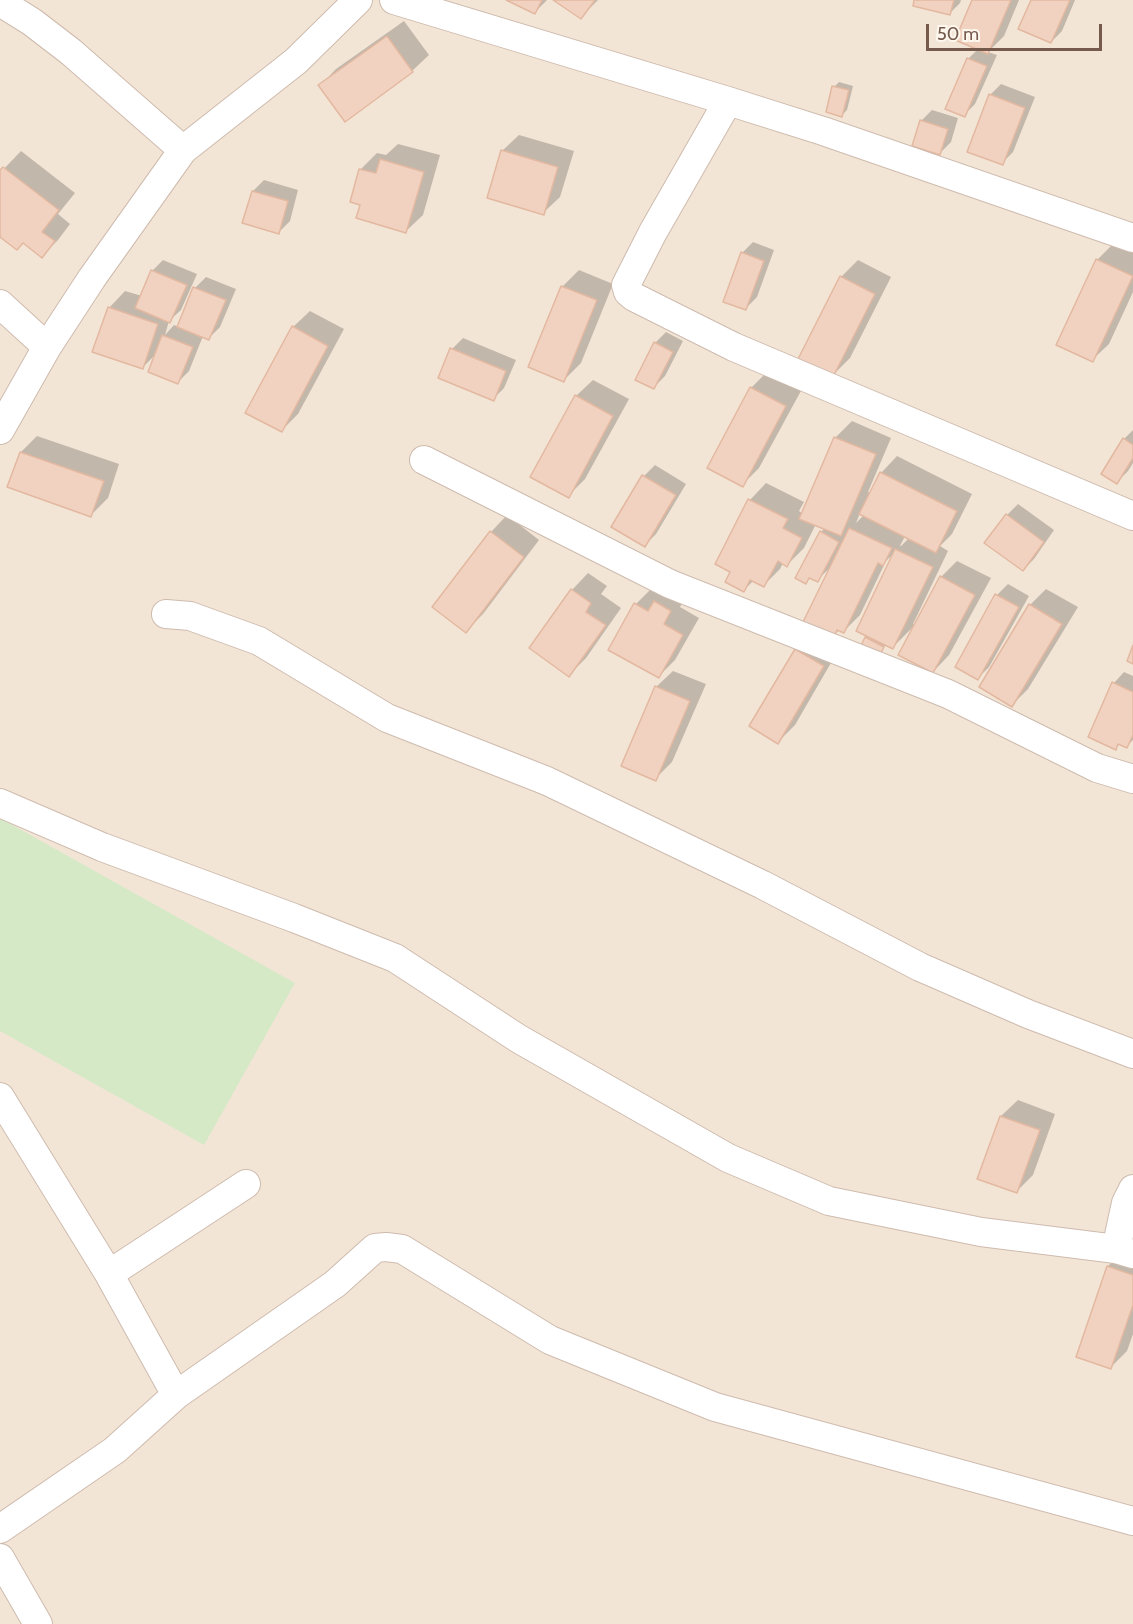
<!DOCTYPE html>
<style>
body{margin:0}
#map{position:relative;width:1133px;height:1624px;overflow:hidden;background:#fcf3e7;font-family:Cabin,sans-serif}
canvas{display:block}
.scale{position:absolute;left:926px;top:24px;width:176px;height:27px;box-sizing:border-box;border:3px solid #755a4c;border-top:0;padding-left:8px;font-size:18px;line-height:21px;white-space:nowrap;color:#755a4c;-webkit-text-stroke:4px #fef7ee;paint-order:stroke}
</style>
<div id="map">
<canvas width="1133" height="1624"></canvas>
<div class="scale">50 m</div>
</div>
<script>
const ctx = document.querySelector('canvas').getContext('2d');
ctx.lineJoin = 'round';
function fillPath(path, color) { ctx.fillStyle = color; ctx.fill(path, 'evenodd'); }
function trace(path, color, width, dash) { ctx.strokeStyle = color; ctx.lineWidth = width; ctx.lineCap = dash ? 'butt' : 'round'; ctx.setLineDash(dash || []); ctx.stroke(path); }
const residential = new Path2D(`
 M 0,0 L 1133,0 L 1133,1624 L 0,1624 Z`);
const green = new Path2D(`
 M 0,818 L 295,983 L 204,1145 L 0,1031 Z`);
const shadow = new Path2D(`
 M 510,0 L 547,0 L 535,12 Z
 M 556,0 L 598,0 L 581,17 Z
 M 916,0 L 961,0 L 960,3 L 949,14 Z
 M 974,0 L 1019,0 L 1004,36 L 988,52 L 997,55 L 975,104 L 964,115 L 968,59 L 978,49 Z
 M 1032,0 L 1075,0 L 1062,31 L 1051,42 Z
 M 404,21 L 429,55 L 412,71 L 320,86 L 336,69 Z
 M 839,82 L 853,86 L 847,110 L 842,115 L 834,87 Z
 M 1001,84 L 1035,97 L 1013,152 L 1002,163 L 990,95 Z
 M 932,110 L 958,118 L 951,142 L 940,153 L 921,121 Z
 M 519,135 L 574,151 L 560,197 L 543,213 L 502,151 Z
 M 398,144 L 440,155 L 423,215 L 406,231 L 362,204 L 360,170 L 377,153 L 386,155 Z
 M 21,151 L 75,193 L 58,214 L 70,224 L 58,240 L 42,256 L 23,242 L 0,235 L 0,173 Z
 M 264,180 L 298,190 L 290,221 L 279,232 L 253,191 Z
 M 753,242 L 774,250 L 757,297 L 746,308 L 742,253 Z
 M 1114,243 L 1133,252 L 1133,292 L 1109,344 L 1092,360 L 1097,260 Z
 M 163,260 L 197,274 L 181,310 L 169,321 L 165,335 L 174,325 L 179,327 L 195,288 L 206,277 L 236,289 L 220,327 L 209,338 L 203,336 L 189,371 L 178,382 L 157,353 L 143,367 L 109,308 L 125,291 L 142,296 L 152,271 Z
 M 858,260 L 891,277 L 850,358 L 833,375 L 841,277 Z
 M 579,270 L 613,284 L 581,363 L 564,380 L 562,287 Z
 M 310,311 L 344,329 L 298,414 L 281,431 L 293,327 Z
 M 666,332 L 683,341 L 665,376 L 654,387 L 655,343 Z
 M 463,338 L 516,360 L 504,388 L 493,399 L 440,377 L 452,349 Z
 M 768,371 L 802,389 L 759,468 L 742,485 L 751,388 Z
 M 593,380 L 629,399 L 585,479 L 568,496 L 576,396 Z
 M 852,421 L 891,438 L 868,492 L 871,493 L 881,473 L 897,456 L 972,494 L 952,534 L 940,546 L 948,551 L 913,624 L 915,625 L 941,577 L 957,561 L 991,578 L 949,655 L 933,672 L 913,627 L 893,647 L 886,644 L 879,655 L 866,638 L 868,636 L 895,552 L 886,561 L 860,615 L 844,631 L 840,629 L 834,635 L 831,567 L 817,580 L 810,577 L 821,532 L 825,528 L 816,524 L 804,548 L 787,565 L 783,563 L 780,569 L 764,585 L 754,580 L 744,590 L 732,571 L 717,563 L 750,500 L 766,483 L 804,502 L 799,511 L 803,514 L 835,438 ZM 860,513 L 864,515 L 856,523 ZM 905,536 L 909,538 L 901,546 L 900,546 Z
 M 1133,430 L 1133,463 L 1128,471 L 1117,482 L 1124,439 Z
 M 37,436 L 119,464 L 108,498 L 91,515 L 21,452 Z
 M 655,465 L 686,484 L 656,534 L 645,545 L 613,526 L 644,476 Z
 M 1018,504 L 1054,530 L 1034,559 L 1023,570 L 1007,515 Z
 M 507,515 L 539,540 L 483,614 L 466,631 L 491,532 Z
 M 588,573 L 607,586 L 601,594 L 621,608 L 586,658 L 569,675 L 572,590 Z
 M 1008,584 L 1029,596 L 989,667 L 978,678 L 997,595 Z
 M 652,588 L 687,594 L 680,607 L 699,618 L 675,660 L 659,676 L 636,604 Z
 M 1046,589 L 1078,607 L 1028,689 L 1012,705 L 1030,605 Z
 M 813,633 L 839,649 L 795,725 L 778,742 L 796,650 Z
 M 673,671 L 706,684 L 672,762 L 655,779 L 656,687 Z
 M 1124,672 L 1133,676 L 1133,740 L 1127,746 L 1120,743 L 1115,748 L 1114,683 Z
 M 1018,1100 L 1055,1114 L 1033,1175 L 1016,1192 L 1001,1116 Z
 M 1125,1250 L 1133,1253 L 1133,1334 L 1127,1351 L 1111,1367 L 1108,1266 Z`);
const building = new Path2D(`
 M 506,0 L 542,0 L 535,14 Z
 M 553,0 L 595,0 L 581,19 Z
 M 914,0 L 954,0 L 950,15 L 913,6 Z
 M 972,0 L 1011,0 L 988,54 L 955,40 Z
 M 1031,0 L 1070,0 L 1051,43 L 1018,29 Z
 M 387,36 L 413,72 L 345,122 L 318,85 Z
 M 967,58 L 987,66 L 965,117 L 945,109 Z
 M 832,86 L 849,90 L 842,117 L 826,112 Z
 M 989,94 L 1025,108 L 1003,165 L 967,152 Z
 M 920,120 L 948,129 L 940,155 L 912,146 Z
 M 501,150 L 558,167 L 544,215 L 487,198 Z
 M 380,159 L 424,172 L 406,233 L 356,218 L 360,205 L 350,202 L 359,169 L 376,173 Z
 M 3,167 L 59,210 L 42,232 L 55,241 L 42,258 L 23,243 L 17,250 L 0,237 L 0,170 Z
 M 252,191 L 288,201 L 279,234 L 242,223 Z
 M 741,252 L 764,261 L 746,310 L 723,302 Z
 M 1096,259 L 1133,276 L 1093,362 L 1056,345 Z
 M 151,270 L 187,285 L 170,323 L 135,308 Z
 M 840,276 L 875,294 L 833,377 L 798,359 Z
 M 561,286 L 597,300 L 564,382 L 528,367 Z
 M 193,287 L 226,300 L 209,340 L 177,327 Z
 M 108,307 L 158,324 L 143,369 L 92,352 Z
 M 292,326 L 328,346 L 282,432 L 245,413 Z
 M 162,335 L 193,347 L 178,384 L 148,372 Z
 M 654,342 L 673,352 L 654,389 L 635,380 Z
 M 450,348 L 506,371 L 494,401 L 438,378 Z
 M 750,387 L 786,406 L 743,487 L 707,468 Z
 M 575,395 L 613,416 L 569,498 L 530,477 Z
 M 834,437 L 876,454 L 841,536 L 799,519 Z
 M 1123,438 L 1133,445 L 1133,458 L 1117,484 L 1101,474 Z
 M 20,452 L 104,481 L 91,517 L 7,487 Z
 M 880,472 L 957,511 L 936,553 L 859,514 Z
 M 642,475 L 676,495 L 645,547 L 611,527 Z
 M 748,499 L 788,519 L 783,528 L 802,538 L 787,567 L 778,561 L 764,587 L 750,580 L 744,592 L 725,582 L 730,572 L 715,564 Z
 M 1006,514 L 1044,542 L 1023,571 L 984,543 Z
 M 849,528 L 892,548 L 883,566 L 878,563 L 844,633 L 837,630 L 834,637 L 803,622 Z
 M 490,531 L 524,557 L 466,633 L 432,607 Z
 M 820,531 L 839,542 L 818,582 L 809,578 L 806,584 L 795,578 Z
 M 895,549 L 933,567 L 893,649 L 856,631 Z
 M 940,576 L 975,595 L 933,673 L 898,655 Z
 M 571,589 L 591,603 L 586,612 L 606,625 L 569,677 L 529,648 Z
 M 995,594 L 1019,607 L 978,680 L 955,667 Z
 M 654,601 L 671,611 L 664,624 L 683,635 L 659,678 L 608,650 L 634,603 L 648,611 Z
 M 1029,604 L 1062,624 L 1012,707 L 979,687 Z
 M 865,637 L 884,647 L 879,657 L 860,648 Z
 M 1133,645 L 1133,664 L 1127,661 Z
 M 795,649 L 824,666 L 778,744 L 749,726 Z
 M 1112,682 L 1133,692 L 1133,735 L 1127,748 L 1118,744 L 1116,750 L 1088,737 Z
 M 655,686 L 690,701 L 656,781 L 621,766 Z
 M 1000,1116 L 1040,1130 L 1017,1193 L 977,1179 Z
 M 1107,1266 L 1133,1275 L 1133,1305 L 1111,1369 L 1076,1357 Z`);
const minor = new Path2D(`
 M 394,0 L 728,101 L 823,131 L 1133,238
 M 0,2 L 32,22 L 71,52 L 183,150
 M 728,101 L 653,232 L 626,285 L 628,292 L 634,297 L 734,347 L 1133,516
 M 0,304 L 47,347
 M 0,430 L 47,347 L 92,278 L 183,150 L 296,61 L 358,0
 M 424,460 L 670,584 L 948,694 L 1097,768 L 1133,779
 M 166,614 L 190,616 L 259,641 L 387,718 L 547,781 L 763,885 L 920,967 L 1028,1014 L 1133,1054
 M 0,803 L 102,847 L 294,918 L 395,958 L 519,1039 L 728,1158 L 829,1201 L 981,1232 L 1116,1249
 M 0,1097 L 109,1274 L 176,1395
 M 1133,1189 L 1126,1203 L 1116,1249 L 1133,1254
 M 109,1274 L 246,1184
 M 0,1529 L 115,1450 L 176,1395 L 335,1284 L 375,1248 L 386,1247 L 402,1249 L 550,1340 L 715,1407 L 1133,1521
 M 0,1558 L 38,1624`);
fillPath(residential, '#f3e5d6');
fillPath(green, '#d5e9c6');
fillPath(shadow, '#0003');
fillPath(building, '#f1d2c0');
trace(building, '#e3b8a0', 1.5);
trace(minor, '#cebbae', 30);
trace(minor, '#fff', 28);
</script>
